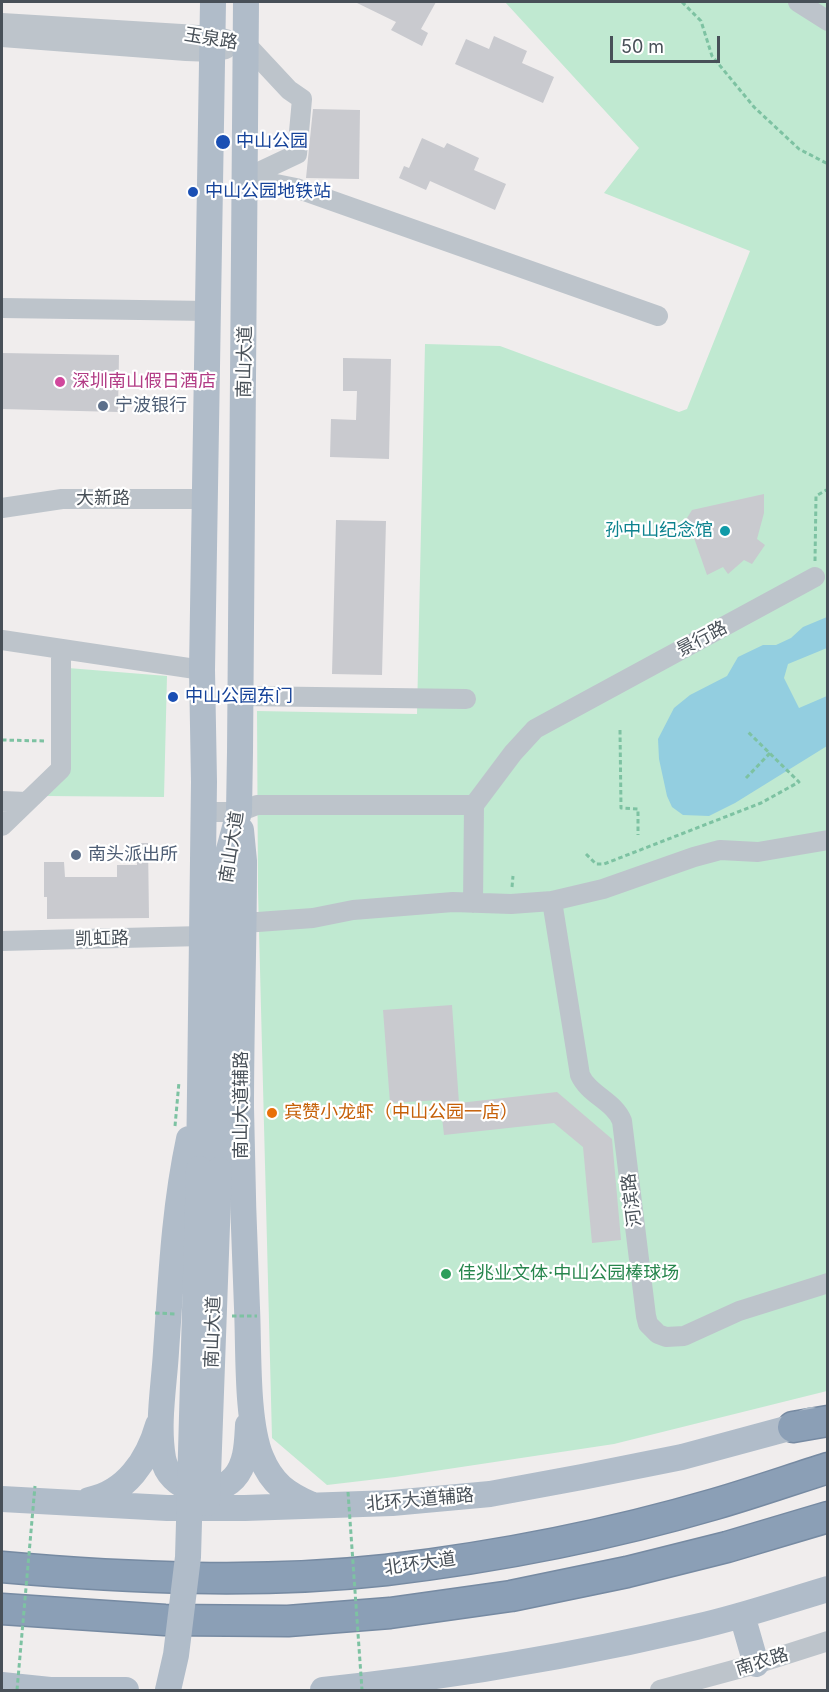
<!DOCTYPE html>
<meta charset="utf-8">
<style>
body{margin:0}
#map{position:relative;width:829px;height:1692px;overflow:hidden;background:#f0eded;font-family:Inter,sans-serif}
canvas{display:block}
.frame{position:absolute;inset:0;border:3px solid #485058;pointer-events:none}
.scale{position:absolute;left:610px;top:36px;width:110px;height:27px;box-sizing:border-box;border:3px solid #485058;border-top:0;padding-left:8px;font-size:18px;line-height:21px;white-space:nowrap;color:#485058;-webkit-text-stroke:4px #fff;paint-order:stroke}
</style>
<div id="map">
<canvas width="829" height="1692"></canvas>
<div class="frame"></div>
<div class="scale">50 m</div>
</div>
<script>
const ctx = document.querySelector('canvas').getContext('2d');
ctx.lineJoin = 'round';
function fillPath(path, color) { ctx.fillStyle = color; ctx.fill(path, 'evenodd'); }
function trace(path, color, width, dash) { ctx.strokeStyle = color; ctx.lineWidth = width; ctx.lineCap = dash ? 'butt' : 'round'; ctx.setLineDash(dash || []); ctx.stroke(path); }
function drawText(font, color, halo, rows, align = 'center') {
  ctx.font = font + ' Inter,"Noto Sans SC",sans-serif'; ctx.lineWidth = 4.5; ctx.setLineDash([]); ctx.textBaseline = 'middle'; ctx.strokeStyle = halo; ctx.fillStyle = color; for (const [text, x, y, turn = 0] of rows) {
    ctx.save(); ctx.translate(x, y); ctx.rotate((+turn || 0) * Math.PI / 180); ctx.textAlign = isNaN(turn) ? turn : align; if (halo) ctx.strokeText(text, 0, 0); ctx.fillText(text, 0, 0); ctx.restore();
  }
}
const green = new Path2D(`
 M 505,2 L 827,2 L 827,1391 L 614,1444 L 395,1477 L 327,1485 L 272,1438 L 258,891 L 257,711 L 417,714 L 425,344 L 500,346 L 679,412 L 687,409 L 750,251 L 604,193 L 639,148 Z
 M 68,668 L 167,676 L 164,797 L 45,796 L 67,772 Z`);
const water = new Path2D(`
 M 827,617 L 827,648 L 788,664 L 784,678 L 799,708 L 827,696 L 827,746 L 735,803 L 709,816 L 683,815 L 672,807 L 667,796 L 659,759 L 658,739 L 674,708 L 690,695 L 727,676 L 738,657 L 763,645 L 776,645 L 791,638 L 803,627 Z`);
const building = new Path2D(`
 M 355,2 L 436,2 L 421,29 L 428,33 L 422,46 L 391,30 L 396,22 Z
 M 494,36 L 527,51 L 522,63 L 554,77 L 543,103 L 455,64 L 466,39 L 489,49 Z
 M 313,109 L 360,110 L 359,179 L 306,178 Z
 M 422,138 L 444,148 L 447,143 L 479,158 L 474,170 L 506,184 L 495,210 L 430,181 L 426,190 L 399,178 L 404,166 L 409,168 Z
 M 2,353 L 119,355 L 118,412 L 2,409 Z
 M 343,358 L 391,359 L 389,459 L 330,457 L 331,419 L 356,420 L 357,391 L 343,391 Z
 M 764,494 L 764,513 L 757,539 L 765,545 L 752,564 L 744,560 L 728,574 L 723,567 L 707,575 L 687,518 L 692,510 Z
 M 336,520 L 386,521 L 382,675 L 332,674 Z
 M 136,843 L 148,843 L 149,918 L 47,919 L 47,897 L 44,897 L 44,862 L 64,862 L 65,877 L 117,877 L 117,865 L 137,865 Z
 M 452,1005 L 459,1103 L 557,1092 L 612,1139 L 621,1240 L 592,1243 L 583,1147 L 554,1123 L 444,1135 L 440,1100 L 390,1103 L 383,1010 Z`);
const path = new Path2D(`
 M 682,2 L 701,21 L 712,56 L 754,107 L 799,149 L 828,164
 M 815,561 L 816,496 L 828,489
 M 620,730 L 621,808 L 638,809 L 638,835
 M 2,740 L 45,741
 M 746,778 L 770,753
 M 586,854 L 596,864 L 604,864 L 761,803 L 799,782 L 748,732
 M 512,887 L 513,876
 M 175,1126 L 179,1082`);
const minor = new Path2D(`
 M 798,2 L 828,21
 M 2,23 L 214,36 L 247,45
 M 2,37 L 186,51 L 213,52 L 226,49
 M 246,178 L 296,188 L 658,316
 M 246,178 L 297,154 L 302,99 L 289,90 L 247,45
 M 2,308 L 209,311
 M 2,508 L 62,499 L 205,499
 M 2,640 L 202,670
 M 241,696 L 466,699
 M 2,801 L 27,802
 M 203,812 L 239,812 L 257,805 L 474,805
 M 2,826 L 61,769 L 61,649
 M 552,901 L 580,1075 C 589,1095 614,1101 622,1121 L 646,1316 L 648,1324 L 658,1334 L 666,1337 L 684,1336 L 739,1311 L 828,1283
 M 473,903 L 474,805 L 513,753 L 535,729 L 815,577
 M 244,923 L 313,918 L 353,910 L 453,902 L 511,904 L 552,901 L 603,889 L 694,857 L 720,850 L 758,852 L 828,840
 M 2,941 L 202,936
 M 660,1690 L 756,1664 L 828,1641`);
const major = new Path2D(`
 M 241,830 L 244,861 C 244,943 241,1025 241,1107 C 242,1174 244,1241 247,1308 C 249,1349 246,1420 261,1457 C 272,1484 287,1494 312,1505
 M 189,1139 C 174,1209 171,1280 166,1352 C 164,1386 157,1424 163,1458 C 169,1490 211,1502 234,1478 C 247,1464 247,1442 248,1425
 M 199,1169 L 204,782 L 202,670 L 213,2
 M 219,1170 L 226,861 L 239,812 L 240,752 L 246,2
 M 2,1499 L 167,1508 L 245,1508 L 392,1503 L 490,1494 L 582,1477 L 682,1457 L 793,1427 L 811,1420
 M 89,1500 C 126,1493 148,1460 158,1425
 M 742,1615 L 756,1664
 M 2,1685 L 50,1690 L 126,1690
 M 323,1690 C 449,1677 573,1656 696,1627 C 741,1617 784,1602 828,1589`);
const highway = new Path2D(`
 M 793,1427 L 828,1421
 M 2,1567 C 129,1578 259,1584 386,1570 C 497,1557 609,1535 715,1504 C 753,1493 790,1480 828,1468
 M 2,1609 L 165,1620 L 288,1621 L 390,1613 L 511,1596 L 627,1572 L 727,1547 L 828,1517`);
const pathBridge = new Path2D(`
 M 155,1313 L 177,1314
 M 232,1316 L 257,1316
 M 348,1492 L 362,1690
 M 17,1690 L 35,1486`);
const majorBridge = new Path2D(`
 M 207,1503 L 219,1170
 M 168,1690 L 176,1655 L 188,1557 L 199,1169`);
const markers = [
 [223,142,8,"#1a4fb4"],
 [193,192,6,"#1a4fb4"],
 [60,382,6,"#d1479c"],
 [103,406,6,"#5c6f8a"],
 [725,531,6,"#0f9aa8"],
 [173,697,6,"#1a4fb4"],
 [76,855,6,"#5c6f8a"],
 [272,1113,6,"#e8710a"],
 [446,1274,6,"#2e9e5b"]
];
const streetNames = [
 ["玉泉路",211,39,9],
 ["南山大道",245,362,-89],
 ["大新路",103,499],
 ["景行路",702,639,-28],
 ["南山大道",232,847,-81],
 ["凯虹路",102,939,-1],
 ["南山大道辅路",242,1105,-90],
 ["河滨路",632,1200,-97],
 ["南山大道",213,1332,-88],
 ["北环大道辅路",420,1500,-5],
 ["北环大道",420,1564,-8],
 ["南农路",762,1662,-17]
];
const transitNames = [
 ["中山公园",236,142],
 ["中山公园地铁站",205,192],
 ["中山公园东门",185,697]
];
const hotelNames = [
 ["深圳南山假日酒店",72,382]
];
const serviceNames = [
 ["宁波银行",115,406],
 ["南头派出所",88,855]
];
const cultureNames = [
 ["孙中山纪念馆",713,531]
];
const foodNames = [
 ["宾赞小龙虾（中山公园一店）",284,1113]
];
const leisureNames = [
 ["佳兆业文体·中山公园棒球场",458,1274]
];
fillPath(green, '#c0e9d1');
fillPath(water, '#93cee0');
fillPath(building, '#c9cacf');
trace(highway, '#768aa2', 33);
trace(path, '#7dc2a2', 3, [4.5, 3]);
trace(minor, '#bdc4cb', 20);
trace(major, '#b0bcc9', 26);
trace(highway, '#8b9fb6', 30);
trace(pathBridge, '#7dc2a2', 3, [4.5, 3]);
trace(majorBridge, '#b0bcc9', 26);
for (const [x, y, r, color] of markers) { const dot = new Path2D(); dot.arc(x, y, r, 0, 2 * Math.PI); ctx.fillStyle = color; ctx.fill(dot); trace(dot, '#fff', 2); }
drawText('18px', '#485058', '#fff', streetNames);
drawText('18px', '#164399', '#fff', transitNames, 'left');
drawText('18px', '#b23c85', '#fff', hotelNames, 'left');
drawText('18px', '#4e5e75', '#fff', serviceNames, 'left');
drawText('18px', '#0d838f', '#fff', cultureNames, 'right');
drawText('18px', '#c56008', '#fff', foodNames, 'left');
drawText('18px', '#27864d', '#fff', leisureNames, 'left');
</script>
